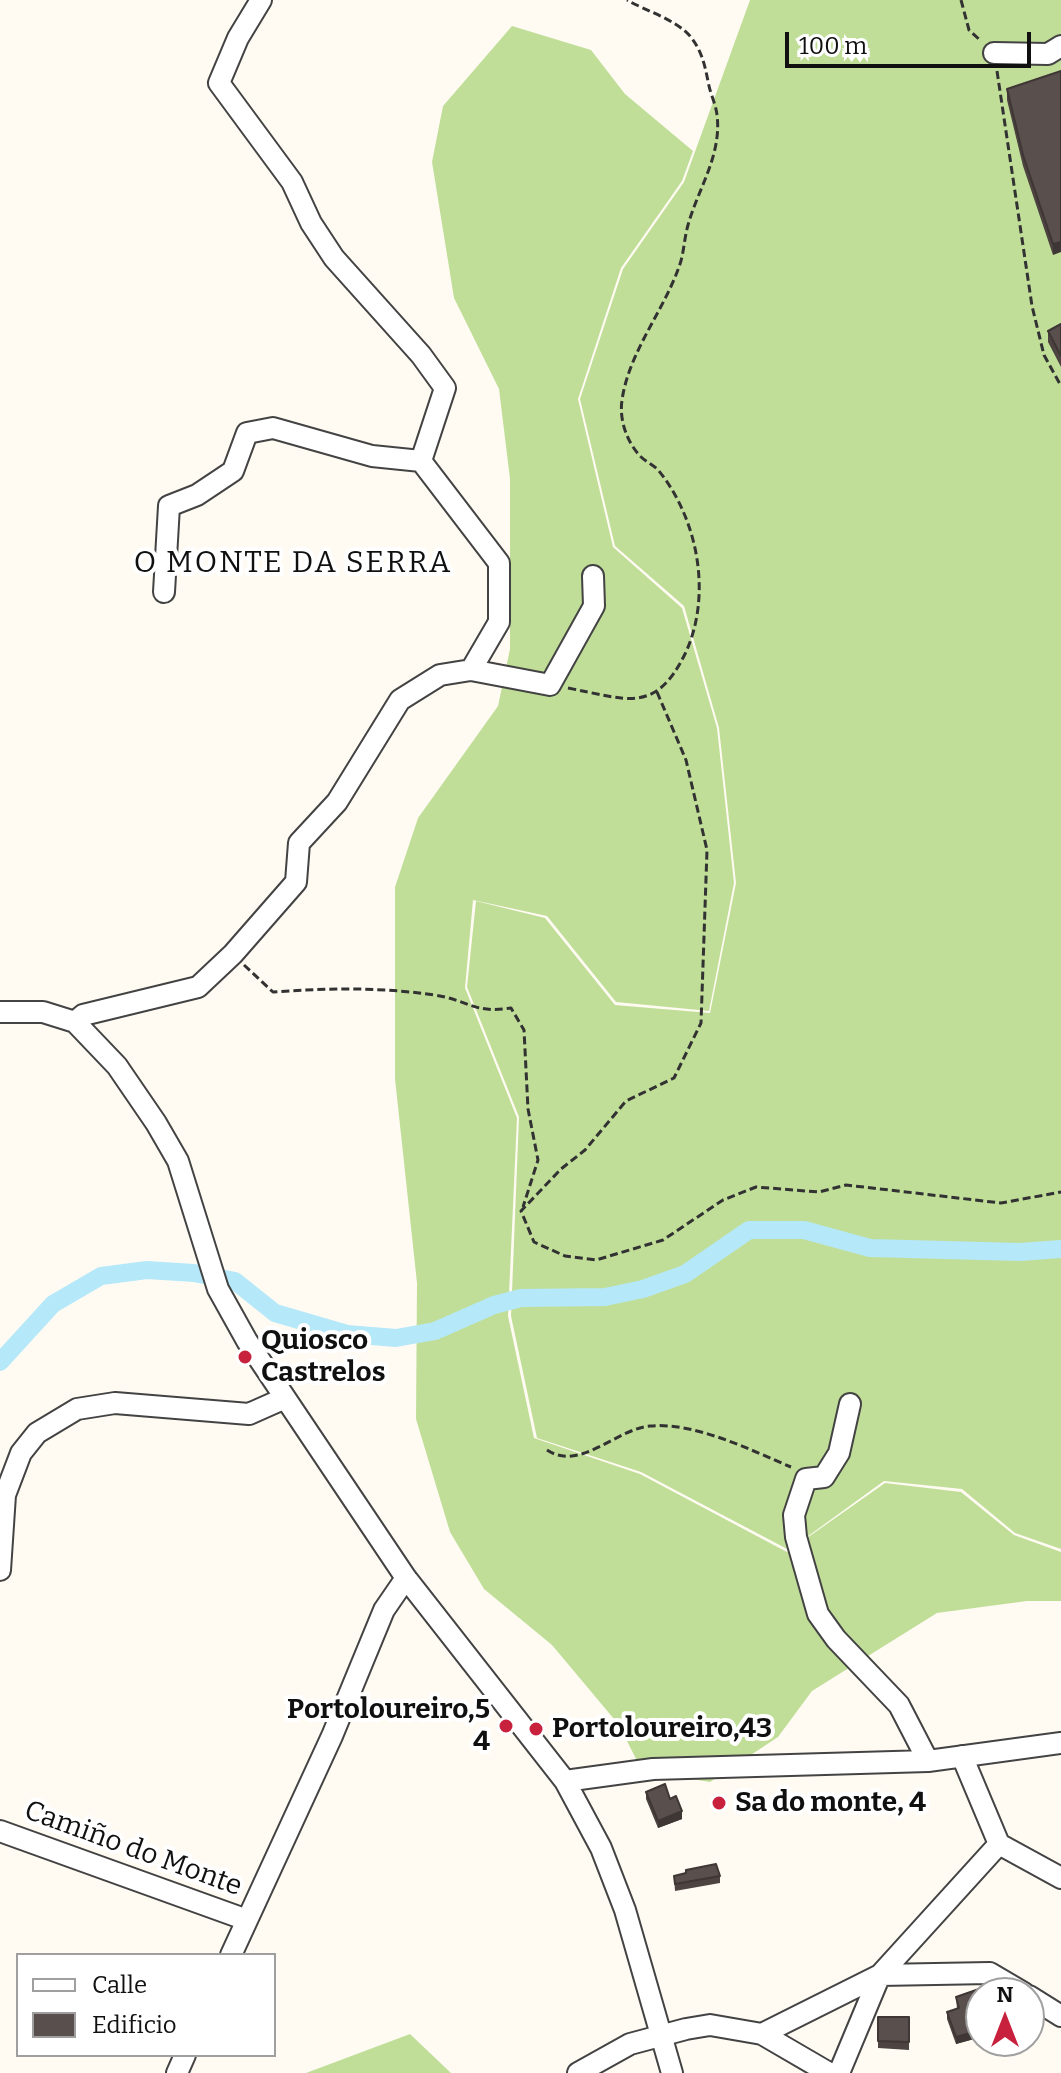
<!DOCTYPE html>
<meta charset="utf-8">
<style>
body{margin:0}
#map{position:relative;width:1061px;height:2073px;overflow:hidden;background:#fffbf3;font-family:Bitter,serif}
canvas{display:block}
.legend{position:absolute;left:16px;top:1953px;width:260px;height:104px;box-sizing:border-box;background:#fff;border:2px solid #9f9f9f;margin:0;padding:10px 14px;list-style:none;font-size:24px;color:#101010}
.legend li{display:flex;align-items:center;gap:16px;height:40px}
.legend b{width:40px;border:2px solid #9f9f9f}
.north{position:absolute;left:965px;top:1977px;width:80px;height:80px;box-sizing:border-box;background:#fff;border:2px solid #9f9f9f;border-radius:50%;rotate:0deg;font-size:22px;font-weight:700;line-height:32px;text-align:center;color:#101010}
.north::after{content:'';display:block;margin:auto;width:28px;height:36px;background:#c7213e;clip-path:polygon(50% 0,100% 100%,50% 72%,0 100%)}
.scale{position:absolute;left:785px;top:32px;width:246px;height:36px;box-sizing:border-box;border:4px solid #101010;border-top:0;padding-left:10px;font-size:24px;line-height:28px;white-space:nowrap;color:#101010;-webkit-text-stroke:6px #fff;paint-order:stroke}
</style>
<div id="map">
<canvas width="1061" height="2073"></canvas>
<ul class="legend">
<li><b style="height:10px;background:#fff"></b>Calle</li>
<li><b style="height:22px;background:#594f4c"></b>Edificio</li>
</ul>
<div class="north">N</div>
<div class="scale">100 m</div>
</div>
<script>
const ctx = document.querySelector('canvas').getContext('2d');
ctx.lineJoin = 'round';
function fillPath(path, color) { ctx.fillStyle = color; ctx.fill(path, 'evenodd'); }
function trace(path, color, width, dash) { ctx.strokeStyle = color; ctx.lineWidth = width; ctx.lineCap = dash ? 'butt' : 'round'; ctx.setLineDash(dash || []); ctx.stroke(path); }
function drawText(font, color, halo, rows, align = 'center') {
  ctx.font = font + ' Bitter,serif'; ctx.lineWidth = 8; ctx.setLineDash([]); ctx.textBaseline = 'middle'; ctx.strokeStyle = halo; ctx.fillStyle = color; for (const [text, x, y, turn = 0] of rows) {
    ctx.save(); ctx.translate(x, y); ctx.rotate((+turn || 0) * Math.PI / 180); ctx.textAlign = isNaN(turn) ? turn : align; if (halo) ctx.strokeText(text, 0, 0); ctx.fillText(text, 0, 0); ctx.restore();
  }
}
const forest = new Path2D(`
 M 750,0 L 1061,0 L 1061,1549 L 1015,1533 L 962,1489 L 884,1481 L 789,1550 L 641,1472 L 537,1438 L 511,1316 L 519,1117 L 467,987 L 476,901 L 545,918 L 615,1005 L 710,1013 L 736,883 L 719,728 L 684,606 L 615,546 L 580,399 L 623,269 L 684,182 Z
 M 512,26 L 591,50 L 625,94 L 693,151 L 682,181 L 621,268 L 578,399 L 613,547 L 682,608 L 717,728 L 734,883 L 709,1011 L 616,1002 L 547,916 L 473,900 L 465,988 L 517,1118 L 508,1316 L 534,1438 L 640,1474 L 787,1552 L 885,1483 L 961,1492 L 1014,1535 L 1061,1552 L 1061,1601 L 1027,1601 L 937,1613 L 812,1691 L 778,1737 L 710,1782 L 642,1771 L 619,1725 L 552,1645 L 484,1589 L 450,1532 L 416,1419 L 417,1283 L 395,1079 L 395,887 L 418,818 L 498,706 L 510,649 L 510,479 L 499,389 L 454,298 L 432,162 L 443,106 Z
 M 410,2034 L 451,2073 L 306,2073 Z`);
const canal = new Path2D(`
 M 0,1362 L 53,1304 L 101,1276 L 147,1270 L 194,1273 L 235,1281 L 275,1313 L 347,1334 L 396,1338 L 435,1331 L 494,1305 L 521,1298 L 605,1297 L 643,1289 L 685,1274 L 749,1230 L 804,1230 L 870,1248 L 1020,1252 L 1061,1249`);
const path = new Path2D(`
 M 961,0 L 969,30 L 981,41
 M 997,71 L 1032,306 L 1044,355 L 1061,386
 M 568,688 C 626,699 655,715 685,654 C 712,597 699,521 659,471 C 654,465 646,462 640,456 C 627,442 619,420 622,400 C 629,352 663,312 679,267 C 684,254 684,239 688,225 C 698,189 722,155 717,115 C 716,105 711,95 709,86 C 705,67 703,52 690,36 C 675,19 646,11 627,0
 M 657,692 L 686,760 L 707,850 L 701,1023 L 674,1078 L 626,1101 L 585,1150 L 561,1169 L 521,1211 L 534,1242 L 565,1256 L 596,1260 L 663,1240 L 723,1200 L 756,1187 L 819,1192 L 846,1185 L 1001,1203 L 1061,1192
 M 244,965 L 273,992 C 327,988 380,987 434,995 C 469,1000 473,1014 511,1008 L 524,1030 L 528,1109 L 538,1160 L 523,1207
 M 547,1450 C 580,1472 616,1429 650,1426 C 696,1422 750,1450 791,1467`);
const minor = new Path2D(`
 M 994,53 L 1048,54 L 1061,46
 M 164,592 L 169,506 L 197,495 L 233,471 L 247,433 L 273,428 L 372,456 L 421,461
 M 471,670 L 550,685 L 594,606 L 593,576
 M 0,1012 L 43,1012 L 75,1022 L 117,1066 L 156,1123 L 178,1161 L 218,1289 L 247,1341 L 406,1578 L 565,1781 L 601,1848 L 625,1910 L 672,2073
 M 75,1022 L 83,1015 L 198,987 L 233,954 L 296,882 L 299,843 L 337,802 L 400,700 L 440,675 L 471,670 L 499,622 L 499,563 L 421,461 L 445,388 L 421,355 L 334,258 L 311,223 L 292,182 L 219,83 L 238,38 L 261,0
 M 850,1404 L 839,1453 L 824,1477 L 806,1479 L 794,1515 L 796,1537 L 818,1614 L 836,1639 L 899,1705 L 928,1761
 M 0,1570 L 5,1495 L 21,1453 L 37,1433 L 77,1409 L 115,1403 L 249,1414 L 285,1398
 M 565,1781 L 653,1769 L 928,1761 L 1061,1743
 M 0,1831 L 247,1920
 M 999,1844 L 1061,1878
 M 231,1955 L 332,1736 L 384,1610 L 406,1578
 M 1029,1996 L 1061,2016
 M 762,2034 L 829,2073
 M 177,2073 L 185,2055
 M 578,2073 L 630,2044 L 686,2029 L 710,2025 L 762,2034 L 880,1975 L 999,1844 L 962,1756
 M 839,2073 L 880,1975 L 990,1973 L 1024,1993`);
const wall = new Path2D(`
 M 1061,71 L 1053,255 L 1023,166 L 1007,100 L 1007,89 Z
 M 1061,324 L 1061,367 L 1048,342 L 1048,331 Z
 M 646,1792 L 670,1799 L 682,1819 L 658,1828 L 646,1799 Z
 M 674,1876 L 720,1876 L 720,1883 L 675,1891 Z
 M 981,1996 L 981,2030 L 974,2032 L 974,2039 L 956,2044 L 947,2019 L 947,2012 L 957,2009 L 956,1997 Z
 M 878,2017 L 909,2017 L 909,2050 L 878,2048 Z`);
const shadedWall = new Path2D(`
 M 1061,242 L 1061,252 L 1053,255 L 1053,244 Z
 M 682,1811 L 682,1819 L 658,1828 L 658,1821 Z
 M 981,2023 L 981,2030 L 974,2032 L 974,2039 L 956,2044 L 956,2037 L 973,2026 Z`);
const building = new Path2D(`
 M 1061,71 L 1061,242 L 1053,244 L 1023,155 L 1007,89 Z
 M 1061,324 L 1061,356 L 1048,331 Z
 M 665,1784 L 670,1799 L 676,1796 L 682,1811 L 658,1821 L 646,1792 Z
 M 716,1864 L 720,1876 L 675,1884 L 674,1876 L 686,1873 L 686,1870 Z
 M 979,1989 L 981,1996 L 981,2023 L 973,2026 L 974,2032 L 956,2037 L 947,2012 L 959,2008 L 956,1997 Z
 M 878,2017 L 909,2017 L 909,2042 L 878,2041 Z`);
const markers = [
 [245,1357,8,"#c7213e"],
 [506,1726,8,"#c7213e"],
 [536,1729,8,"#c7213e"],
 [719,1803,8,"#c7213e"]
];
const poiNames = [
 ["Quiosco",261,1341],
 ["Castrelos",261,1373],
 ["Portoloureiro,5",490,1710,"right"],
 ["4",490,1742,"right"],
 ["Portoloureiro,43",552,1729],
 ["Sa do monte, 4",735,1803]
];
const streetNames = [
 ["Camiño do Monte",133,1849,20]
];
const neighbourhoodNames = [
 ["O MONTE DA SERRA",293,564]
];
fillPath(forest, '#c1de99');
trace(canal, '#b5e8f9', 18);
trace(minor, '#434343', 24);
trace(path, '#323232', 3, [8, 4]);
trace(minor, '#fff', 20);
fillPath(wall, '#4d4441');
fillPath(shadedWall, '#3e3735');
fillPath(building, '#594f4c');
trace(building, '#3e3735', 2);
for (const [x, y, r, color] of markers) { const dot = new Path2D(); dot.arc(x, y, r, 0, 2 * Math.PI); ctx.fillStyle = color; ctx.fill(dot); trace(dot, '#fff', 3); }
drawText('bold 28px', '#101010', '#fff', poiNames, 'left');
drawText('28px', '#101010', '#fff', streetNames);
ctx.letterSpacing = '2px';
drawText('30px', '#101010', '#fff', neighbourhoodNames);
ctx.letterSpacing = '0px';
</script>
